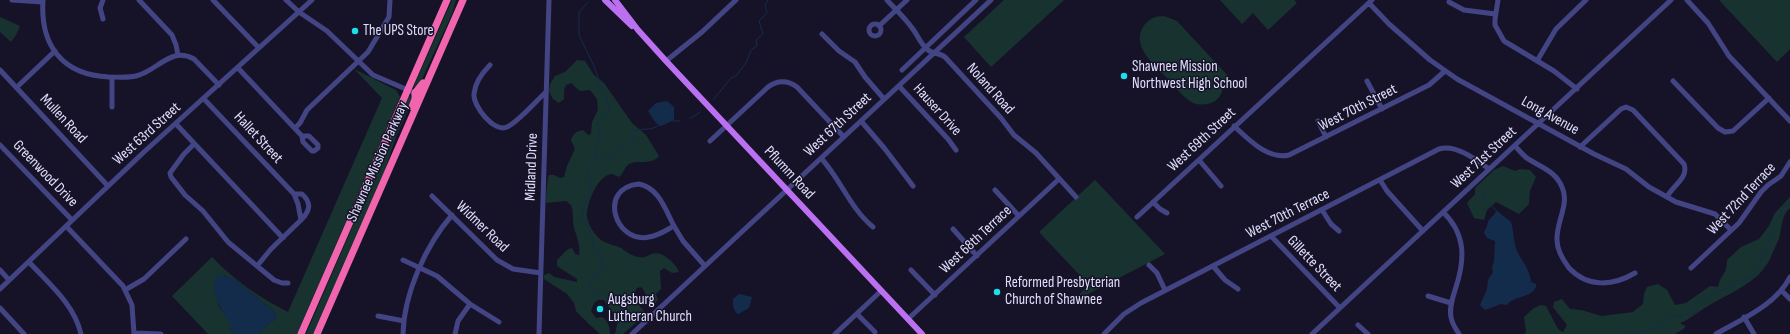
<!DOCTYPE html>
<style>
body{margin:0}
canvas{display:block;background:#161328}
</style>
<canvas width="1790" height="334"></canvas>
<script>
const ctx = document.querySelector('canvas').getContext('2d');
ctx.lineJoin = 'round';
function fillPath(path, color) { ctx.fillStyle = color; ctx.fill(path, 'evenodd'); }
function trace(path, color, width, dash) { ctx.strokeStyle = color; ctx.lineWidth = width; ctx.lineCap = dash ? 'butt' : 'round'; ctx.setLineDash(dash || []); ctx.stroke(path); }
function drawText(font, color, halo, rows, align = 'center') {
  ctx.font = font + ' "Sofia Sans Condensed",sans-serif'; ctx.lineWidth = 3; ctx.setLineDash([]); ctx.textBaseline = 'middle'; ctx.strokeStyle = halo; ctx.fillStyle = color; for (const [text, x, y, turn = 0] of rows) {
    ctx.save(); ctx.translate(x, y); ctx.rotate((+turn || 0) * Math.PI / 180); ctx.textAlign = isNaN(turn) ? turn : align; if (halo) ctx.strokeText(text, 0, 0); ctx.fillText(text, 0, 0); ctx.restore();
  }
}
const green = new Path2D(`
 M 452,0 L 456,0 L 452,14 L 420,83 L 413,88 Z
 M 1004,0 L 1064,0 L 991,67 L 964,37 Z
 M 1220,0 L 1294,0 L 1297,3 L 1268,30 L 1253,13 L 1242,24 Z
 M 1719,0 L 1790,0 L 1790,49 L 1777,62 Z
 M 1164,16 L 1177,21 L 1229,77 C 1220,84 1226,97 1211,103 C 1205,105 1199,105 1193,103 C 1183,98 1175,86 1167,78 C 1155,65 1131,47 1143,27 C 1148,19 1155,16 1164,16 Z
 M 0,17 L 20,26 L 16,35 L 11,42 L 0,32 Z
 M 577,60 L 585,61 L 594,75 L 604,83 L 632,123 L 646,135 L 659,156 C 651,166 638,159 629,164 C 624,167 624,173 619,177 C 616,176 614,174 611,174 C 597,176 586,205 587,217 C 589,226 594,234 601,240 C 607,244 615,245 621,248 C 627,252 631,256 639,257 C 646,259 650,253 656,253 C 664,253 677,265 679,272 L 672,273 L 664,268 L 660,271 L 661,289 L 656,294 L 658,300 L 654,304 L 649,304 C 645,297 647,292 641,287 L 637,288 L 634,294 L 636,302 L 644,311 L 640,319 L 623,334 L 615,334 L 618,320 L 604,300 L 598,300 L 594,303 L 591,311 L 596,318 L 602,317 C 608,321 610,327 610,334 L 600,334 L 589,324 L 576,311 L 574,303 L 567,294 L 544,279 L 544,275 L 549,273 L 554,277 L 577,282 L 577,279 L 557,266 L 557,260 L 568,249 L 572,248 L 575,254 L 579,255 C 581,244 576,237 574,227 C 572,219 574,212 571,205 L 566,201 L 546,203 C 546,198 547,179 549,175 L 554,175 L 560,178 L 564,177 L 567,166 L 575,149 L 571,140 C 573,134 576,131 583,130 L 588,135 L 591,134 L 592,122 L 598,110 L 597,99 L 590,90 L 580,91 L 574,86 L 572,83 L 566,85 L 564,90 L 564,99 L 559,103 L 553,99 L 549,91 L 550,84 L 555,76 L 565,72 Z
 M 354,69 L 396,90 L 400,97 L 297,334 L 258,334 L 275,319 L 276,313 L 233,278 L 229,278 L 224,275 L 214,286 L 219,306 L 229,321 L 233,334 L 208,334 L 172,296 L 212,257 C 234,280 260,298 288,312 L 382,98 Z
 M 409,96 L 412,98 L 412,101 L 396,137 L 384,172 L 313,334 L 306,334 Z
 M 1503,166 L 1515,171 L 1520,169 L 1530,170 L 1536,177 L 1530,191 L 1529,204 L 1519,214 L 1496,202 L 1487,210 L 1484,220 L 1474,218 L 1467,203 L 1475,194 L 1475,188 L 1494,170 Z
 M 1095,180 L 1165,254 L 1069,304 L 1089,285 L 1039,232 Z
 M 1790,197 L 1790,208 C 1781,215 1782,229 1779,238 C 1777,243 1771,256 1769,261 C 1766,265 1762,272 1758,275 C 1743,289 1720,298 1703,309 C 1695,314 1689,320 1680,323 L 1685,326 L 1685,328 L 1675,334 L 1524,334 L 1526,332 L 1524,317 L 1534,308 L 1541,305 L 1546,306 L 1558,329 L 1563,332 L 1567,325 L 1553,307 L 1554,302 L 1562,299 L 1570,309 L 1581,310 L 1602,316 L 1633,312 L 1643,304 L 1644,294 L 1647,287 L 1658,284 L 1667,290 L 1675,305 L 1686,303 L 1710,286 L 1718,287 L 1720,280 L 1726,270 L 1727,260 L 1741,247 L 1759,239 L 1769,226 L 1775,213 Z`);
const water = new Path2D(`
 M 667,101 L 674,107 L 674,120 L 661,126 L 656,123 L 648,111 L 656,103 Z
 M 1496,210 L 1511,222 C 1514,232 1513,243 1518,253 C 1523,262 1530,271 1531,282 L 1536,284 L 1536,287 C 1530,299 1514,295 1507,305 L 1501,304 L 1485,310 L 1480,305 L 1487,289 L 1488,280 L 1493,272 L 1492,268 L 1494,261 L 1495,241 L 1487,238 L 1484,232 C 1487,227 1487,226 1488,222 C 1490,217 1496,215 1496,210 Z
 M 220,275 L 233,278 L 276,313 L 275,319 L 258,334 L 233,334 C 229,316 207,295 216,277 Z
 M 739,294 L 752,297 L 749,308 L 738,314 C 733,311 733,304 733,299 Z`);
const stream = new Path2D(`
 M 588,2 L 579,12 L 579,35 L 593,64 L 599,80 L 599,89 L 607,98 L 609,110 L 597,121 C 601,132 601,138 594,147 L 597,158
 M 713,100 L 731,78 L 736,76 L 746,63 L 751,50 L 757,46 L 756,40 L 763,34 L 759,21 L 767,13 L 765,5 L 768,0
 M 691,118 L 700,112
 M 673,121 L 680,121
 M 1481,190 L 1484,194 L 1485,200 L 1496,210
 M 619,334 C 638,307 611,299 590,290 L 590,283 L 595,274 L 602,271 L 604,265 L 593,245 L 592,236 L 582,217 L 584,207 L 591,192 L 590,181 L 587,173 L 589,166 L 597,158 L 605,158 L 636,139 L 631,132 C 640,127 651,132 659,125
 M 1629,334 L 1635,332 L 1639,334 C 1645,330 1653,330 1659,326 C 1664,324 1668,319 1673,317 C 1681,314 1687,318 1697,311 L 1697,307 L 1695,305 L 1697,301 L 1727,288 L 1738,281 L 1749,279 L 1754,275 L 1764,254 L 1768,252 L 1768,236 L 1774,227 L 1774,222 L 1780,217 L 1781,211 L 1790,201`);
const minor = new Path2D(`
 M 12,0 L 43,2
 M 43,0 C 40,45 62,75 109,77 C 118,77 127,78 136,76 C 158,71 170,46 194,59 L 219,85
 M 103,0 L 100,8 L 103,19
 M 139,0 L 172,35 L 176,45 L 178,55
 M 213,0 L 259,48
 M 286,0 L 299,12 L 327,31 L 373,75 L 415,93
 M 887,0 C 895,9 905,18 912,28 C 918,35 920,44 928,50 C 933,54 940,53 945,57 L 1001,118 L 1014,135 L 1036,153 L 1076,197
 M 1498,0 L 1495,19 L 1495,25 L 1504,41 L 1554,71 L 1577,89
 M 1687,0 L 1708,23 L 1729,56 L 1790,121
 M 1449,2 L 1464,10 L 1495,14
 M 1369,3 L 1389,24 L 1430,60 L 1457,79 L 1594,154 L 1626,169 L 1649,187 L 1676,202 L 1715,214 L 1731,230
 M869 30a6 6 0 1 1 12 0a6 6 0 1 1-12 0Z
 M 879,26 L 907,0
 M 822,34 L 839,51 L 855,62 L 865,77 L 884,99
 M 666,61 L 702,32 L 736,0
 M 1537,61 L 1556,29 L 1586,0
 M 490,65 C 483,72 475,83 474,94 C 473,106 494,133 507,127 C 518,122 537,100 546,92
 M 238,68 L 302,136 L 303,142 L 312,151 L 314,151 L 318,148 L 318,145 L 309,136 L 302,136
 M 0,70 L 108,186
 M 902,70 L 976,0
 M 112,77 L 112,107
 M 1367,81 L 1382,109
 M 1673,81 L 1718,128 L 1725,132 L 1733,131 L 1769,98
 M 899,86 L 948,139 L 956,150
 M 17,87 L 55,51
 M 204,99 L 294,194 L 298,204 L 301,220 L 271,249 L 257,266
 M 861,121 L 885,149 L 913,186
 M 1318,121 L 1326,137
 M 176,124 L 283,238
 M 1234,126 C 1249,140 1268,160 1289,155 L 1429,85 L 1445,71
 M 295,128 L 300,123 L 307,110 L 368,52 L 389,17 L 390,0
 M 710,141 L 768,87 C 777,80 788,80 797,87 L 844,137
 M 194,144 L 184,154 L 170,173 L 171,177 L 185,195 L 203,211 L 228,242 L 274,280 L 282,283 L 288,283
 M 0,145 L 72,220
 M 1515,146 C 1520,151 1524,157 1530,160 C 1543,168 1556,172 1562,187 C 1570,204 1556,222 1557,240 C 1557,251 1563,260 1569,268 C 1588,288 1613,286 1635,273
 M 1580,147 L 1621,109 L 1626,107 L 1633,110 L 1684,164 C 1689,178 1673,185 1667,197
 M 821,158 C 841,180 850,208 873,227
 M 1199,160 L 1221,186
 M 1380,180 L 1387,191 L 1423,231
 M 639,184 C 659,188 665,209 674,226 C 666,230 658,236 649,237 C 615,244 597,188 639,184 Z
 M 995,190 L 1019,216
 M 294,194 L 302,194 C 312,203 310,211 301,220
 M 432,196 L 497,260 L 513,269 L 541,273
 M 1153,202 L 1160,209 L 1167,213
 M 1322,210 L 1331,224 L 1339,231
 M 1443,212 C 1466,234 1465,259 1456,287 C 1453,297 1449,307 1451,317 C 1452,324 1456,329 1459,334
 M 1137,217 L 1372,0
 M 66,226 L 123,286 L 132,305 L 134,334
 M 674,226 L 683,241 L 705,266
 M 953,229 L 977,256
 M 1271,236 L 1340,308
 M 403,260 L 437,276 L 470,304 L 499,322
 M 29,262 C 49,284 74,304 81,334
 M 1149,265 L 1157,273 L 1165,290
 M 1213,266 L 1225,280 L 1238,289
 M 1691,268 L 1739,223 L 1761,192 L 1768,185 L 1781,176 L 1790,162
 M 0,270 L 9,280
 M 911,270 L 935,295
 M 0,289 L 145,151 L 312,0
 M 125,290 L 144,279 L 186,239
 M 1782,291 L 1790,299
 M 1428,296 L 1451,303
 M 0,308 L 24,334
 M 857,314 L 875,332
 M 378,316 L 404,321
 M 1744,317 L 1754,334
 M 908,319 L 1059,179
 M 1358,325 L 1368,334
 M 134,333 L 161,334
 M 403,334 C 404,293 426,245 452,215
 M 455,334 L 458,321 L 470,304
 M 539,334 L 549,0
 M 632,334 L 991,0
 M 835,334 L 881,291
 M 1104,334 L 1124,314 L 1141,303 L 1439,149 C 1456,144 1475,159 1489,169
 M 1312,334 L 1671,0
 M 1716,334 C 1742,319 1776,305 1790,277`);
const major = new Path2D(`
 M 605,0 L 632,26
 M 615,0 L 638,30 L 666,61 L 922,334`);
const highway = new Path2D(`
 M 412,107 L 415,99 L 415,93 L 423,83
 M 301,334 L 447,0
 M 317,334 L 463,0`);
const markers = [
 [355,31,4,"#1ddee9"],
 [1124,76,4,"#1ddee9"],
 [997,292,4,"#1ddee9"],
 [600,309,4,"#1ddee9"]
];
const poiNames = [
 ["The UPS Store",363,31],
 ["Shawnee Mission",1132,67],
 ["Northwest High School",1132,84],
 ["Reformed Presbyterian",1005,283],
 ["Church of Shawnee",1005,300],
 ["Augsburg",608,300],
 ["Lutheran Church",608,317]
];
const streetNames = [
 ["Noland Road",990,89,48],
 ["West 70th Street",1358,108,-27],
 ["Hauser Drive",937,110,48],
 ["Long Avenue",1550,116,29],
 ["Mullen Road",63,119,47],
 ["West 67th Street",838,125,-43],
 ["West 63rd Street",147,134,-42],
 ["Hallet Street",258,138,47],
 ["West 69th Street",1202,140,-43],
 ["West 71st Street",1484,158,-43],
 ["Shawnee Mission Parkway",378,162,-66],
 ["Midland Drive",532,167,-88],
 ["Pflumm Road",789,173,47],
 ["Greenwood Drive",45,174,46],
 ["West 72nd Terrace",1742,199,-47],
 ["West 70th Terrace",1288,214,-27],
 ["Widmer Road",482,227,44],
 ["West 68th Terrace",976,240,-43],
 ["Gillette Street",1314,264,46]
];
fillPath(green, '#17322f');
fillPath(water, '#142c4b');
trace(stream, '#142c4b', 1);
trace(minor, '#434483', 5);
trace(major, '#ba70f1', 6);
trace(highway, '#f065ae', 7);
for (const [x, y, r, color] of markers) { const dot = new Path2D(); dot.arc(x, y, r, 0, 2 * Math.PI); ctx.fillStyle = color; ctx.fill(dot); trace(dot, '#161328', 1.5); }
drawText('15px', '#e0defc', '#161328', poiNames, 'left');
drawText('15px', '#e0defc', '#161328', streetNames);
</script>
